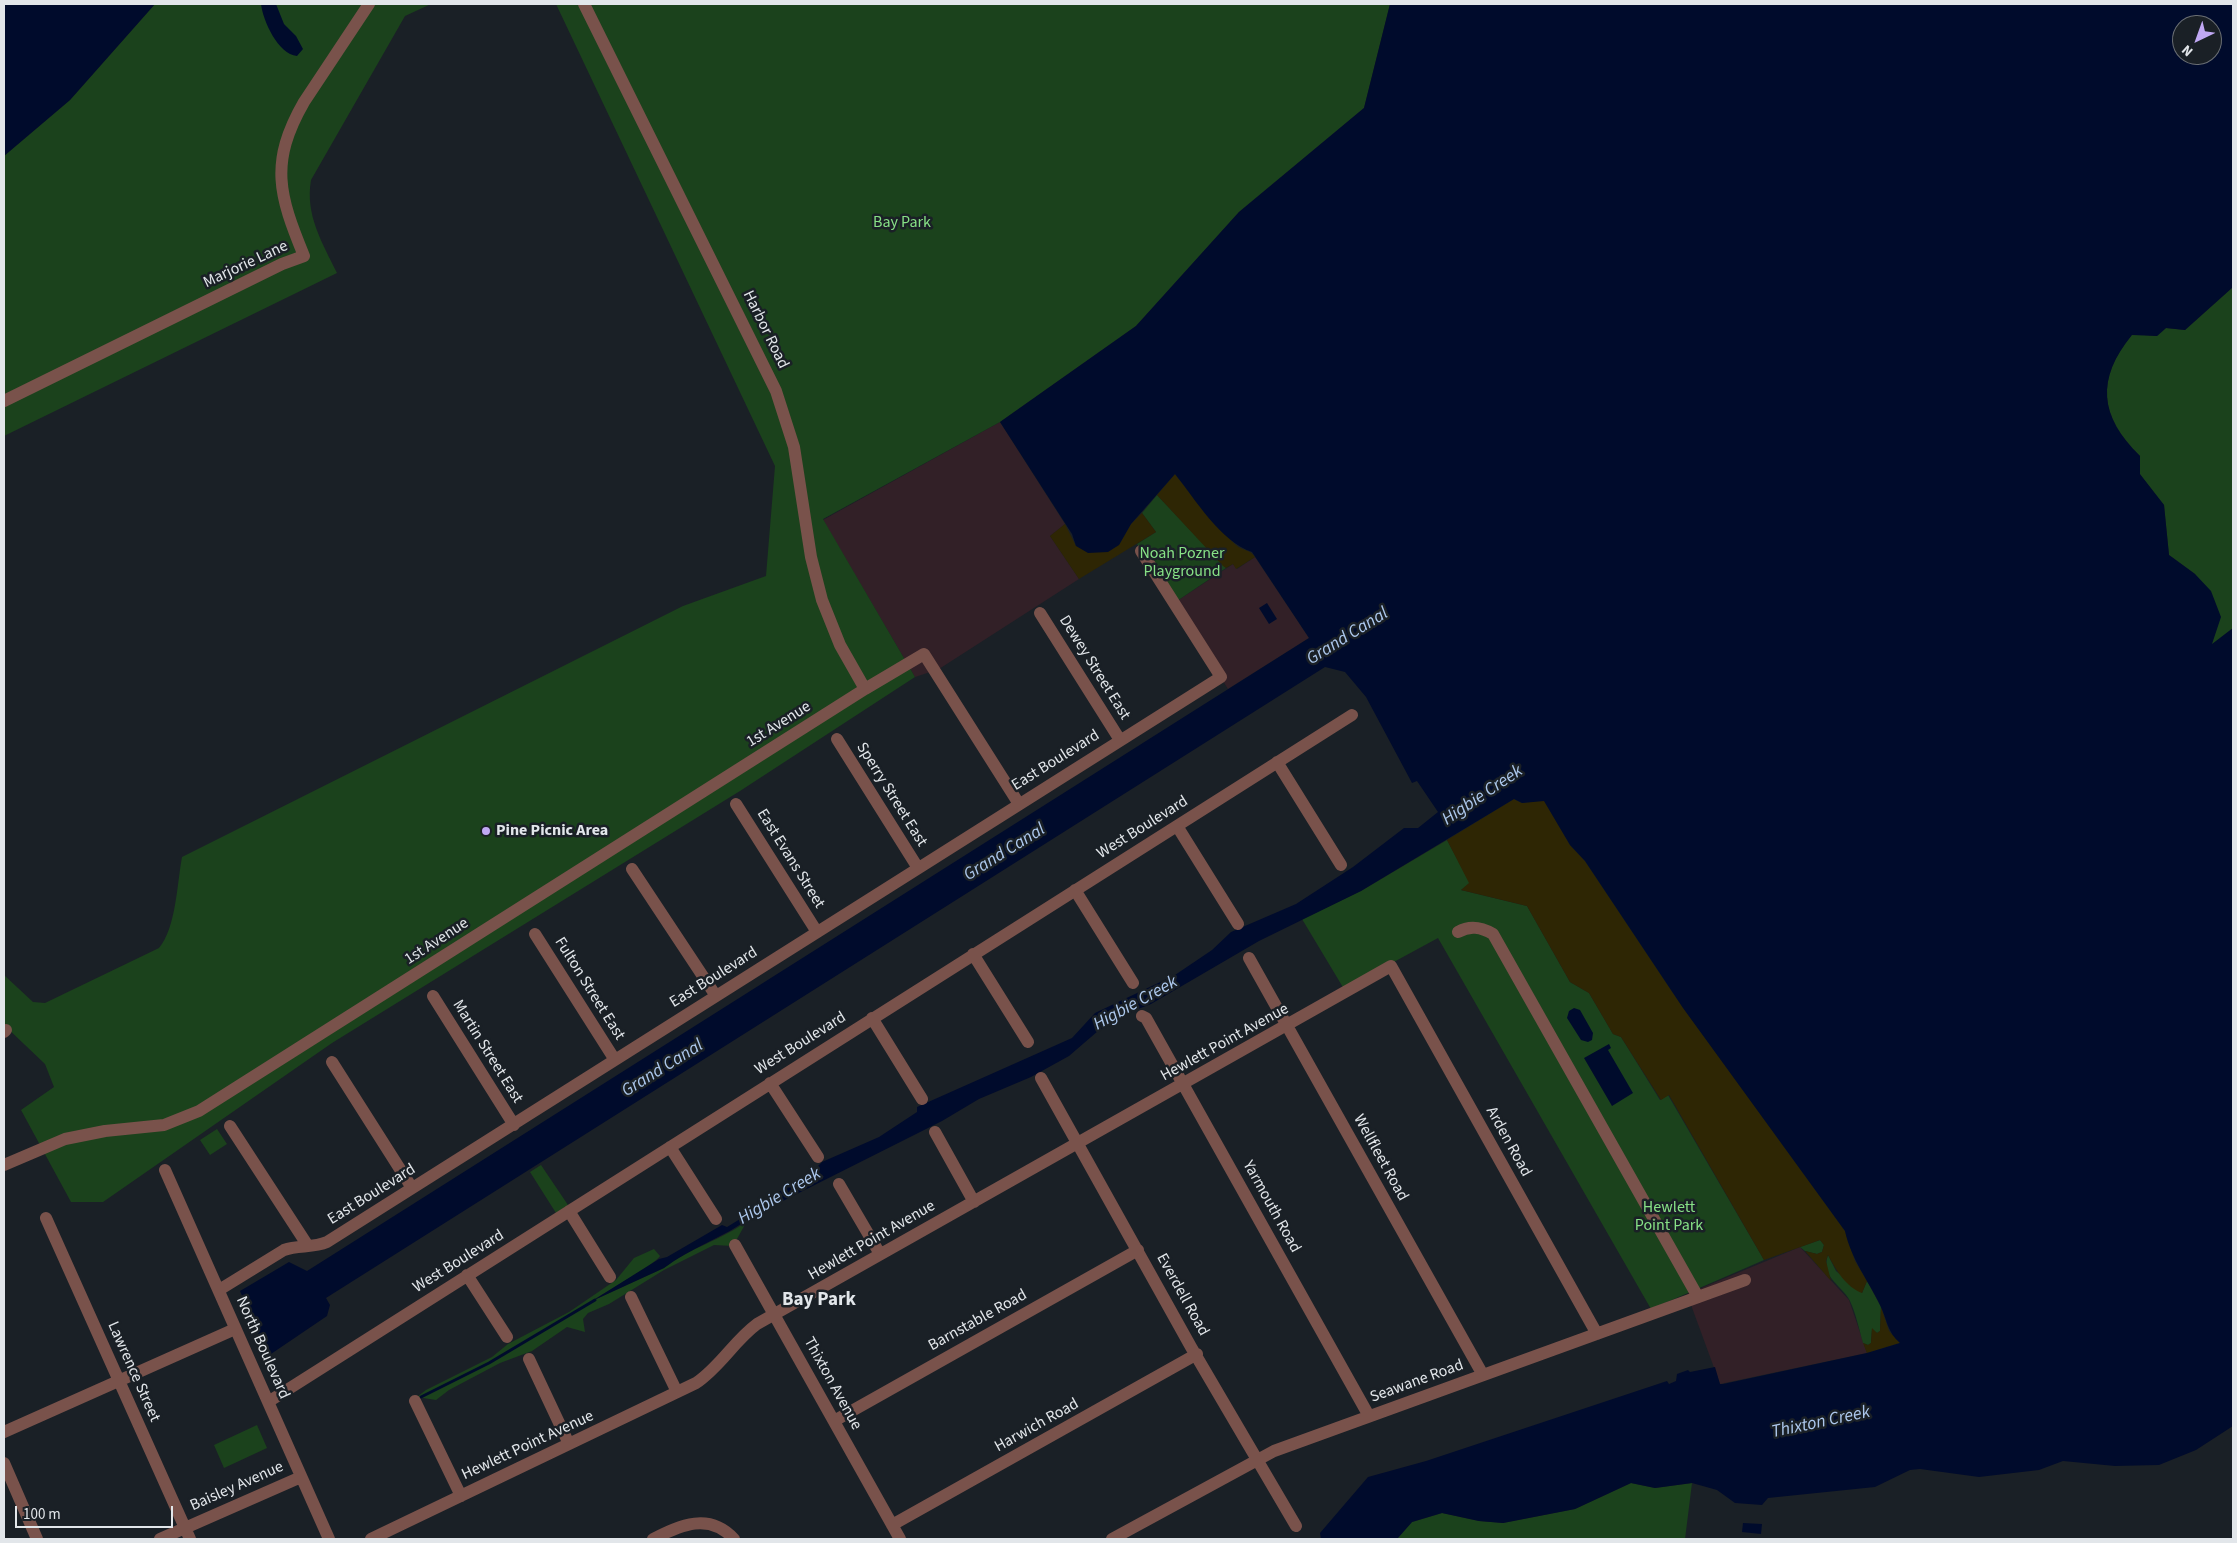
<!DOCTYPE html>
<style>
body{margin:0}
#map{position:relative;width:2237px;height:1543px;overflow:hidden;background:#1a2026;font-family:"Source Sans 3",sans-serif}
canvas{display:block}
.frame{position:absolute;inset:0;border:5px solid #e2e6ea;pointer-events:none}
.north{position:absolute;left:2172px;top:15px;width:50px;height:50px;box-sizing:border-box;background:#1a2026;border:1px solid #6a6f74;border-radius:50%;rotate:222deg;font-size:14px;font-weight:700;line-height:20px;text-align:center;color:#e2e6ea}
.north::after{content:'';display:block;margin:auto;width:18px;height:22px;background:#c0a8f4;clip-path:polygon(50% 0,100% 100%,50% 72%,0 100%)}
.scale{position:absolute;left:15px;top:1506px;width:158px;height:22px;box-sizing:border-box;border:2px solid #e2e6ea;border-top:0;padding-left:6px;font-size:15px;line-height:18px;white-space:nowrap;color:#e2e6ea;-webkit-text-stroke:4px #1a2026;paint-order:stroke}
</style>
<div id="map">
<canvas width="2237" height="1543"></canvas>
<div class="frame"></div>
<div class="north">N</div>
<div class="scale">100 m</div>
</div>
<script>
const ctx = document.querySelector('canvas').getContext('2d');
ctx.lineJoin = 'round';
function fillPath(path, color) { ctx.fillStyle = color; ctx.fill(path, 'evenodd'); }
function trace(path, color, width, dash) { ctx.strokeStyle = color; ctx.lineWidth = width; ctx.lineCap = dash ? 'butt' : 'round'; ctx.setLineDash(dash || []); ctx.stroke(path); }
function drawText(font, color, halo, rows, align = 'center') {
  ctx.font = font + ' "Source Sans 3",sans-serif'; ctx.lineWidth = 5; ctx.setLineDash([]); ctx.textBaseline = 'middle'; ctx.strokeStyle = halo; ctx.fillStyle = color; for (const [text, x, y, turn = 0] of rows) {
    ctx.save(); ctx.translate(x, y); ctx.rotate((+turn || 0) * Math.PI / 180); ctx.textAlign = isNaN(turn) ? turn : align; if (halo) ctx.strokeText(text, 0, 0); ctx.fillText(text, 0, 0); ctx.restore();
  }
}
const commercial = new Path2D(`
 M 1000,422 L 1065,524 L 1050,536 L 1079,579 L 939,669 L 915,677 L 823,520 Z
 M 1255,557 L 1309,638 L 1228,689 L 1174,603 L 1233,564 L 1237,569 Z
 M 1800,1247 L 1849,1300 L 1867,1353 L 1720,1384 L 1687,1294 Z`);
const green = new Path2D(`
 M 155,4 L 431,4 L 405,16 L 311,180 C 305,215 322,242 337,273 L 4,436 L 4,156 L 70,100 Z
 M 556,4 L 1390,4 L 1364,108 L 1239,212 L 1136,326 L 1000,422 L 823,519 L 915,677 L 740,791 L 332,1043 L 103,1202 L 71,1202 L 21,1110 L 54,1087 L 45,1064 L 4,1025 L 4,975 L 33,1002 L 45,1003 L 159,948 C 176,928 177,884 182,857 L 683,606 L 766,576 L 775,466 Z
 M 2233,287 L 2233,628 L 2212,645 L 2195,574 L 2169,555 L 2164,505 L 2139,474 L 2140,456 C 2099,416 2096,379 2132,334 L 2157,336 L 2166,328 L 2185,330 Z
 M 1157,495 L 1226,568 L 1174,603 L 1137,544 L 1156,532 L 1142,513 Z
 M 1447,840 L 1470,883 L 1461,890 L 1527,906 L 1570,982 L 1589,993 L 1613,1034 L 1621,1037 L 1660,1100 L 1668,1095 L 1764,1260 L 1651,1309 L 1438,938 L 1344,989 L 1302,919 L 1361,891 Z
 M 217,1129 L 227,1144 L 210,1155 L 200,1140 Z
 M 541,1165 L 568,1205 L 556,1213 L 530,1172 Z
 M 747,1221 L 733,1246 L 714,1245 L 664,1270 L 609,1304 L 588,1313 L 583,1319 L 585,1332 L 567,1327 L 532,1351 L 500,1363 L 449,1390 L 436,1400 L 417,1397 L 426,1390 L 492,1357 L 508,1344 L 569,1312 L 616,1280 L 634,1258 L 654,1249 L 660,1256 C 657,1263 605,1292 594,1300 L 664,1268 C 689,1248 722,1240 747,1221 Z
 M 1820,1240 L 1824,1245 L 1822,1252 L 1817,1254 L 1805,1251 L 1800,1247 Z
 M 1828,1255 L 1836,1271 L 1862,1293 L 1867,1281 L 1881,1307 L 1880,1331 L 1877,1333 L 1872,1329 L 1871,1343 L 1868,1345 L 1863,1343 C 1859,1329 1856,1314 1850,1301 C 1842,1285 1820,1277 1828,1255 Z
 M 257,1425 L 267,1448 L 224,1468 L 214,1445 Z
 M 1631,1483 L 1655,1488 L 1692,1483 L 1685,1539 L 1397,1539 L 1412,1522 L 1442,1513 L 1479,1521 L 1503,1523 L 1575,1509 Z`);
const sand = new Path2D(`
 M 1175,474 C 1194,498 1213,524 1236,545 C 1242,551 1250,549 1255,557 L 1236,569 L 1233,564 L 1226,568 L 1223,566 L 1157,495 Z
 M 1142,513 L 1156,532 L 1079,579 L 1050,536 L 1065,524 L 1076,546 L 1119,545 L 1131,524 Z
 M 1514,799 L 1522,803 L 1544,800 L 1570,845 L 1585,861 L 1673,993 L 1845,1231 L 1855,1261 L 1867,1281 L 1862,1293 C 1846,1287 1836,1270 1828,1255 L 1826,1261 L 1831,1281 L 1805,1251 L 1817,1254 L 1822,1252 L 1824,1245 L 1820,1240 L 1764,1260 L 1669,1095 L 1661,1100 L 1621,1037 L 1613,1034 L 1589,993 L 1570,982 L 1527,906 L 1461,890 L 1469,883 L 1447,840 Z
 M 1881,1307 L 1889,1331 L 1900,1343 L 1867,1353 L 1863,1343 L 1868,1345 L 1871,1343 L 1872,1328 L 1877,1333 L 1880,1331 Z`);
const water = new Path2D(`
 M 4,4 L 155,4 L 70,100 L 4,156 Z
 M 261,4 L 276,4 L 284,24 L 296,36 L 303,49 L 297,56 C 278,54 263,21 261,4 Z
 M 1390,4 L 2233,4 L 2233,287 L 2185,330 L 2166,328 L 2157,336 L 2132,335 C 2096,379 2099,416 2140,456 L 2140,474 L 2164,505 L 2169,555 L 2195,574 L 2211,591 L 2221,617 L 2212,644 L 2233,628 L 2233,1426 L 2196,1450 L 2159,1465 L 2115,1466 L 2063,1461 L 2039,1470 L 1979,1477 L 1920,1469 L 1910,1470 L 1875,1487 L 1768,1498 L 1762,1505 L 1735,1503 L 1717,1490 L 1692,1483 L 1655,1488 L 1631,1483 L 1575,1509 L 1503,1523 L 1479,1521 L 1442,1513 L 1412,1522 L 1397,1539 L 1321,1539 L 1320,1533 L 1368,1477 L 1426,1461 L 1667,1381 L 1669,1384 L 1676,1381 L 1677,1374 L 1688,1370 L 1690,1372 L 1715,1367 L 1720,1384 L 1723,1384 L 1867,1353 L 1900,1343 C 1887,1332 1887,1319 1880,1305 C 1868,1280 1851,1259 1845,1231 L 1683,1008 L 1585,861 L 1570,845 L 1544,801 L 1522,803 L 1514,799 L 1361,891 L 1259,941 L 1151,1004 L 1128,1013 L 1098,1031 L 1069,1056 L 1031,1077 L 979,1099 L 942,1121 L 751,1217 C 724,1238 691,1247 664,1268 L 592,1301 L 659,1259 L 667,1257 L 722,1225 L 727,1227 L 758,1208 L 777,1193 L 808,1176 L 822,1162 L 879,1137 L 917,1112 L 917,1107 L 1072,1038 L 1095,1013 L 1175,975 L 1212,950 L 1231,932 L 1296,904 L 1353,867 L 1404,828 L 1418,828 L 1438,812 L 1417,781 L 1412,783 L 1366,697 L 1345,672 L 1325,667 L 326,1298 L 330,1305 L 327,1316 L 268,1356 L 240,1291 L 289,1262 L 307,1271 L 1309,638 L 1252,552 C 1221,542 1195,499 1175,474 L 1131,524 L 1119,545 L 1108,552 L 1088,553 L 1076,546 L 1072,534 L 1000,422 L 1136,326 L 1239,212 L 1364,108 ZM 2182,25 L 2212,25 L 2212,55 L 2182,55 Z
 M 1267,603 L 1277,619 L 1269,624 L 1259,608 Z
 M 1574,1008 L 1580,1010 L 1593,1033 L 1592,1040 L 1588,1042 L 1581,1040 L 1567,1018 L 1569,1011 Z
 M 1609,1044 L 1611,1048 L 1608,1050 L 1633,1093 L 1612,1106 L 1584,1058 Z
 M 1743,1523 L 1762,1524 L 1761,1534 L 1742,1532 Z`);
const stream = new Path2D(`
 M 421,1397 L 489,1363 L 595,1300`);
const minor = new Path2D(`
 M 584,4 L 776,391 L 794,447 L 811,557 L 822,600 L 840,645 L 865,689
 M 4,401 L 282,264 L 304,256 C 279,195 269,163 304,102 L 369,4
 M 1040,613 L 1120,740
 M 837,739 L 918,868
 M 1277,762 L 1341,865
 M 736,804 L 817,932
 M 1177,826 L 1238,924
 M 632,869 L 716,996
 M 1075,890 L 1133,983
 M 1458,932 C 1470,925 1481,927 1493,934 L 1698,1297
 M 535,934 L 615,1060
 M 973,954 L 1028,1042
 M 1249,958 L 1483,1375
 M 433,996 L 514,1125
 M 1142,1016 L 1146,1018 L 1369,1416
 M 872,1018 L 922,1099
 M 4,1032 L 6,1030
 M 332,1062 L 412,1188
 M 1041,1078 L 1191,1347 L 1296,1526
 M 770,1083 L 818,1157
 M 230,1126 L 308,1246
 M 935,1132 L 974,1202
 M 670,1147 L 716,1219
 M 4,1165 L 65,1139 L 105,1131 L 164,1125 L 199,1111 L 865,689 L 924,654 L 1019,804
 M 165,1170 L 329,1539
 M 839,1184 L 880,1254
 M 569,1211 L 610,1277
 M 46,1218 L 190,1539
 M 735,1245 L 900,1539
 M 467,1275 L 507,1337
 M 219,1290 L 284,1250 C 298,1245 313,1248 327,1242 L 1221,677 L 1141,551
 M 631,1297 L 677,1392
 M 529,1359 L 569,1444
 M 415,1401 L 461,1496
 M 268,1402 L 1352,715
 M 834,1421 L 1138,1250
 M 4,1432 L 235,1329
 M 4,1463 L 37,1539
 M 892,1525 L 1197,1354
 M 160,1539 L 301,1477
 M 371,1539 L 696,1383 C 720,1367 734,1341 757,1324 L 1391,966 L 1597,1334
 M 653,1539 C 681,1525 709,1512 734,1539
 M 1112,1539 L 1274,1451 L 1745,1280`);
const markers = [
 [486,831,5,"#c0a8f4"]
];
const parkNames = [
 ["Bay Park",902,223],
 ["Noah Pozner",1182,554],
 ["Playground",1182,572],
 ["Hewlett",1669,1208],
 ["Point Park",1669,1226]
];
const streetNames = [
 ["Marjorie Lane",246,265,-25],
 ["Harbor Road",765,330,64],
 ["Dewey Street East",1094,668,58],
 ["1st Avenue",779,725,-32],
 ["East Boulevard",1056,761,-32],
 ["Sperry Street East",891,795,58],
 ["West Boulevard",1143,828,-32],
 ["East Evans Street",790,859,58],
 ["1st Avenue",437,942,-33],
 ["East Boulevard",714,978,-32],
 ["Fulton Street East",589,989,58],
 ["Hewlett Point Avenue",1225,1043,-29],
 ["West Boulevard",801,1044,-32],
 ["Martin Street East",487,1052,58],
 ["Arden Road",1508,1142,61],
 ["Wellfleet Road",1380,1158,61],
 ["East Boulevard",372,1195,-32],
 ["Yarmouth Road",1271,1207,61],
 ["Hewlett Point Avenue",872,1241,-30],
 ["West Boulevard",459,1262,-32],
 ["Everdell Road",1182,1295,61],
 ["Barnstable Road",978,1321,-29],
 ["North Boulevard",262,1348,66],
 ["Lawrence Street",133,1372,66],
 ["Seawane Road",1417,1382,-20],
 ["Thixton Avenue",832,1384,61],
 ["Harwich Road",1037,1426,-29],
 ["Hewlett Point Avenue",528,1446,-25],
 ["Baisley Avenue",237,1487,-24]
];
const poiNames = [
 ["Pine Picnic Area",496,831]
];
const waterNames = [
 ["Grand Canal",1348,637,-32],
 ["Higbie Creek",1483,796,-34],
 ["Grand Canal",1005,853,-32],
 ["Higbie Creek",1136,1004,-29],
 ["Grand Canal",663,1069,-32],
 ["Higbie Creek",780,1197,-31],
 ["Thixton Creek",1821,1423,-12]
];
const quarterNames = [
 ["Bay Park",819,1301]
];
fillPath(commercial, '#322027');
fillPath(green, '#1b421c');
fillPath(sand, '#2e2604');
fillPath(water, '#000b2c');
trace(stream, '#000b2c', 3);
trace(minor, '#79524b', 12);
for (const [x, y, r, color] of markers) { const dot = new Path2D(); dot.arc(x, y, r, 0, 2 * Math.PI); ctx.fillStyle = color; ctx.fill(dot); trace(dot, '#1a2026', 2); }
drawText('16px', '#87e186', '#1a2026', parkNames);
drawText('16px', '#e2e6ea', '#1a2026', streetNames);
drawText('bold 16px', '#e2e6ea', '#1a2026', poiNames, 'left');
drawText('italic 18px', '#adc8ed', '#1a2026', waterNames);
drawText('bold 19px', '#e2e6ea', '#1a2026', quarterNames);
</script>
